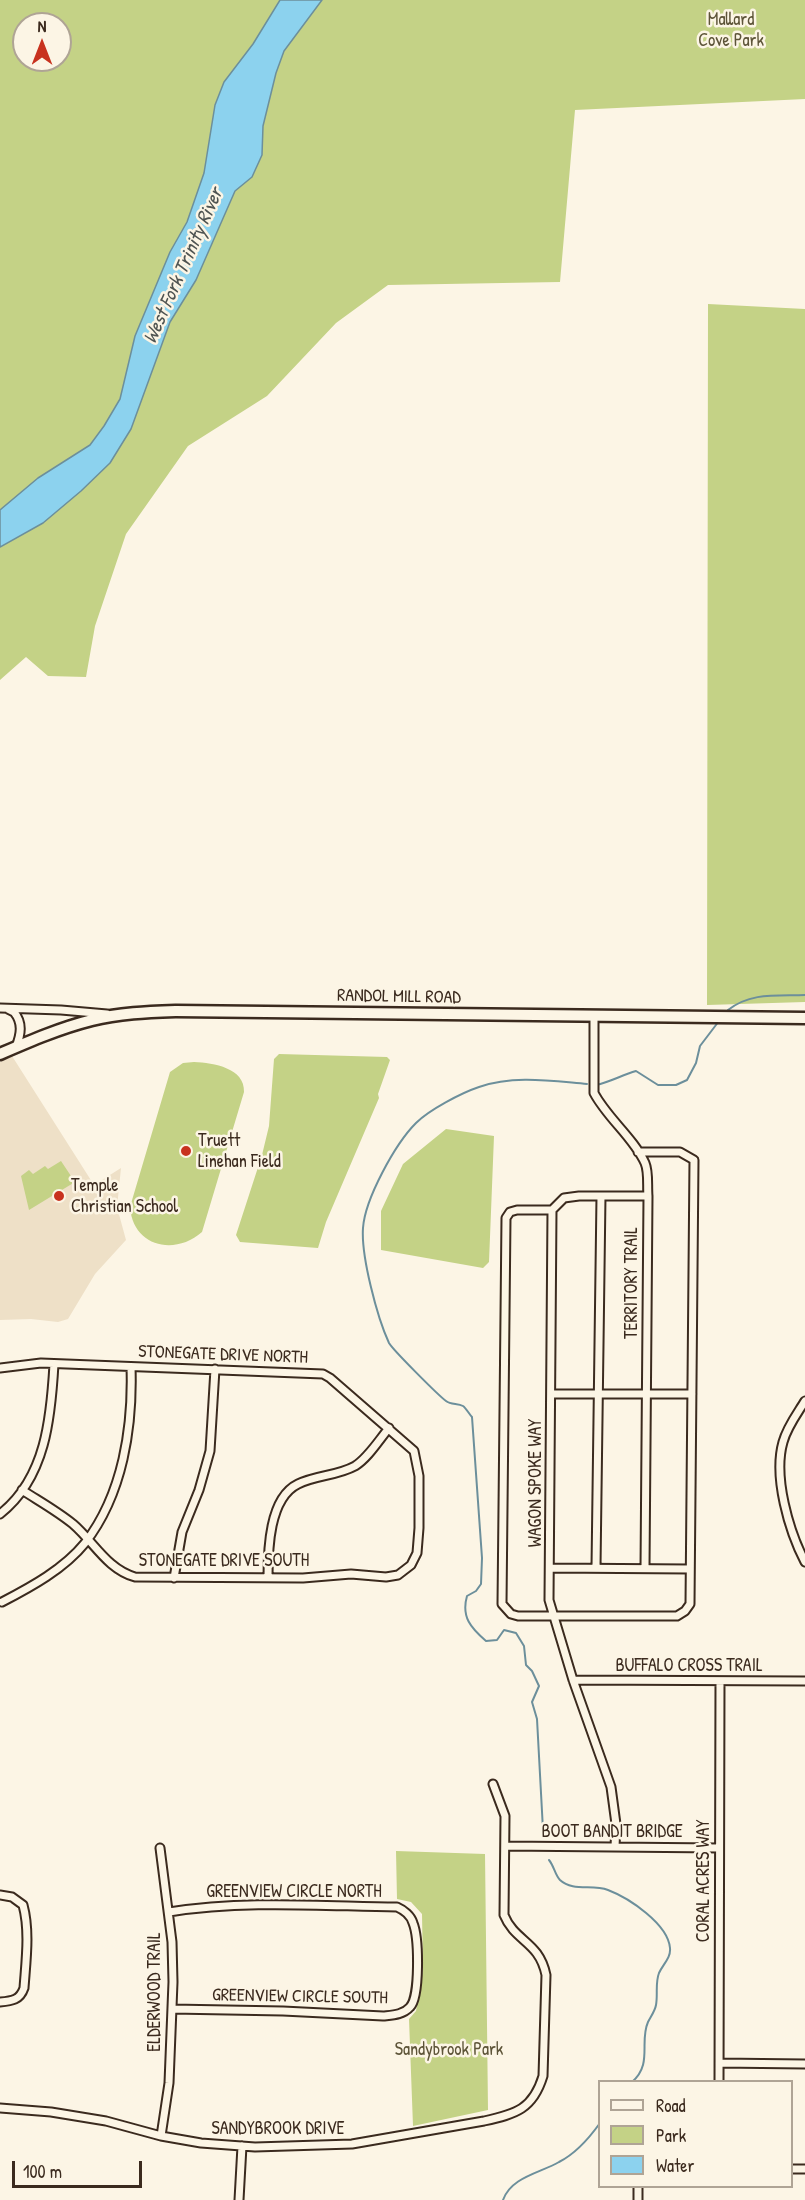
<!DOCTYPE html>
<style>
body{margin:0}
#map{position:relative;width:805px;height:2200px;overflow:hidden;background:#fcf5e5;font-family:"Patrick Hand",sans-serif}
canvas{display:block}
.legend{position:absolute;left:598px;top:2080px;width:195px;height:108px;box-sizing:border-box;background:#fcf5e5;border:2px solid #afa495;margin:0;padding:8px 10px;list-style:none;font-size:18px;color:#3b2a1e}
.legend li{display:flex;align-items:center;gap:12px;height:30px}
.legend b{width:30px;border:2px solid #afa495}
.north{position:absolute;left:12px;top:12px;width:60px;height:60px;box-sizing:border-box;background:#fcf5e5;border:2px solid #afa495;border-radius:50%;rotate:0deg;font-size:16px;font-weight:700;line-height:24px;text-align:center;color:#3b2a1e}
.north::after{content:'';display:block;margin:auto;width:21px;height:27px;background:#c8321e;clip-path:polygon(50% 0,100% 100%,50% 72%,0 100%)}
.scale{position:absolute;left:12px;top:2161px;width:130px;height:27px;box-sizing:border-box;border:3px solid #3b2a1e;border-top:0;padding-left:8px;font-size:18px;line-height:21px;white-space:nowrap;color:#3b2a1e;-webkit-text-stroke:4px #fcf5e5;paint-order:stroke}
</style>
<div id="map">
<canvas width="805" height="2200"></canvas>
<ul class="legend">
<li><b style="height:8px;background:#fcf5e5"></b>Road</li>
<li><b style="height:16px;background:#c4d286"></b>Park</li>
<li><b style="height:16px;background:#8cd2ee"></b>Water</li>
</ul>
<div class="north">N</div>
<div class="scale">100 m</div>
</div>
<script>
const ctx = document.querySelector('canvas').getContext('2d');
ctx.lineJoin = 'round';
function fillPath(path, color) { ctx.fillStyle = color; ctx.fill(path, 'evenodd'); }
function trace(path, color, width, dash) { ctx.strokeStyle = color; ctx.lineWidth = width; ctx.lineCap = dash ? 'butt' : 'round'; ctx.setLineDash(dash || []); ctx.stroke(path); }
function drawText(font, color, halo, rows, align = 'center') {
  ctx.font = font + ' "Patrick Hand",sans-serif'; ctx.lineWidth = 5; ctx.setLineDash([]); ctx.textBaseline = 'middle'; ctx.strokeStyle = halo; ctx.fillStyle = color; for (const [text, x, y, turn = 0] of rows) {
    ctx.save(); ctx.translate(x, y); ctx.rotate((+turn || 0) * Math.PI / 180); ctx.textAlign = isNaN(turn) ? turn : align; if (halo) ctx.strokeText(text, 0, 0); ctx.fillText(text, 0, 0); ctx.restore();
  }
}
const built = new Path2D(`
 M 12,1056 L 94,1185 L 121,1168 L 117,1207 L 126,1240 L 95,1274 L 68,1319 L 58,1322 L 31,1319 L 0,1320 L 0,1062 Z`);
const green = new Path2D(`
 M 0,0 L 805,0 L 805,99 L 575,110 L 560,282 L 388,285 L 336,323 L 267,396 L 188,446 L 126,534 L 95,626 L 86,677 L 48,676 L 26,657 L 0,680 ZM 24,24 L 60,24 L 60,60 L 24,60 Z
 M 708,304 L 805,309 L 805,1002 L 707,1005 Z
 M 279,1054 L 387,1057 L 390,1060 L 378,1094 L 379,1098 L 326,1222 L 318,1248 L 240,1242 L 236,1235 L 262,1155 L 269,1126 L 274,1059 Z
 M 194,1062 C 214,1063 245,1068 244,1092 L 202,1232 C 175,1256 133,1247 130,1207 L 170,1072 L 183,1063 Z
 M 446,1129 L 494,1136 L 489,1262 L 483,1268 L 381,1250 L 381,1211 L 403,1164 Z
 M 61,1161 L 75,1182 L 29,1210 L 21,1176 L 29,1170 L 33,1174 L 45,1166 L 48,1169 Z
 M 396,1851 L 485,1854 L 488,2110 L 413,2126 L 409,2019 L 416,2011 L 423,1970 L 422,1914 L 411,1902 L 397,1899 Z`);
const water = new Path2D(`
 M 280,0 L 322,0 L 284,51 L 276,73 L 263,126 L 262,155 L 252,177 L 235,191 L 196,280 L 170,322 L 131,429 L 110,463 L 81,491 L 43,523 L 0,547 L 0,510 L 38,478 L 90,445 L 104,426 L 120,399 L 135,336 L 170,252 L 187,222 L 204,173 L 215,105 L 224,82 L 253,44 Z`);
const stream = new Path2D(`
 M 728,1010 C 751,992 777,996 805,995
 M 596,1085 C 610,1082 622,1075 636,1071 L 658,1085 L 676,1085 L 687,1080 L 696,1063 L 700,1046 L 719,1021
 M 543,1830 L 537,1719 L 532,1702 L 539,1686 L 532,1671 L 526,1665 L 524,1646 L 516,1633 L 504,1630 L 497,1640 L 486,1641 C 471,1628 461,1617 467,1596 L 476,1591 L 481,1584 L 482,1558 L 472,1417 C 469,1414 466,1408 463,1406 C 458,1403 451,1405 446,1401 C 438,1395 393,1350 389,1343 C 377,1317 361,1256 363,1228 C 365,1199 395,1144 416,1123 C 429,1110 461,1093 479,1087 C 514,1075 551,1081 587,1084
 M 549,1860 C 554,1866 555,1875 560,1880 C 573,1892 592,1884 608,1890 C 629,1898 668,1924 670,1948 C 671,1958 663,1964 659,1973 C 655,1983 658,1995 656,2005 C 655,2011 651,2016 648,2022 C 639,2042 653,2064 632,2082
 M 503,2200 C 511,2177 540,2173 559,2162 C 575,2154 590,2137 600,2123`);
const minor = new Path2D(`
 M 0,1008 L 61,1010 L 107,1014
 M 8,1009 L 14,1012 C 23,1023 21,1034 16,1047
 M 594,1017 L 594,1093 C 608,1119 633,1137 645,1163 C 649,1172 647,1186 648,1196 L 645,1567
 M 552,1210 L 517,1210 L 510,1212 L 506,1218 L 502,1604 L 511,1614 L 518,1616 L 677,1616 L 685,1611 L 690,1604 L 694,1160 L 680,1152 L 638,1152
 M 0,1368 L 41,1363 L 323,1374 L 330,1378 L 414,1451 L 419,1476 L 419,1528 L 417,1553 L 411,1565 L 398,1575 L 386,1577 L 351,1574 L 303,1578 L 135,1577 C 107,1569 94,1542 73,1524 C 57,1511 39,1501 22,1490
 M 552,1394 L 692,1394
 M 805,1401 C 797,1414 787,1427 783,1442 C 773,1477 789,1531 805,1562
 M 0,1514 C 46,1478 51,1417 54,1364
 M 596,1567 L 601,1196
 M 550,1568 L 690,1569
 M 268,1577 C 268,1550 269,1498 298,1484 C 316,1475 337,1476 355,1466 C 368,1458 379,1440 389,1428
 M 174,1578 L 182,1532 L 199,1490 L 210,1451 L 215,1369
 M 2,1602 C 31,1587 64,1569 85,1543 C 123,1494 133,1427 131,1367
 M 573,1680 L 805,1681
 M 505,1846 L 719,1848
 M 615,1847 L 616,1824 L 611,1787 L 573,1680 L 549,1600 L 552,1210 L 564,1198 L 579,1196 L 648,1196
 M 160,1848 L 172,1942 L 173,1982 L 169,2083 L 161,2136
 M 0,1895 L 12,1897 L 23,1905 C 30,1931 26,1960 24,1988 C 20,2000 12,2001 0,2002
 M 169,1912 C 245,1900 321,1906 397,1907 C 404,1910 411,1916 413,1923 C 419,1938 420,1997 410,2007 C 403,2015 392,2015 383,2016 L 283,2011 L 172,2009
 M 719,2063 L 805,2064
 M 719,2082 L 720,1681
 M 0,2108 L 51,2112 L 106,2121 L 161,2136 L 201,2143 L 255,2147 L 352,2144 L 484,2121 C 516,2114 533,2109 543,2076 L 546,1975 C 539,1941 515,1942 504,1915 L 505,1816 L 493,1784
 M 792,2169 L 805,2169
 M 239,2200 L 242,2146
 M 638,2200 L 638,2186`);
const secondary = new Path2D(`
 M 0,1054 C 30,1041 60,1028 92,1020 C 119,1013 148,1012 176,1011 L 805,1018`);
const markers = [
 [186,1151,6,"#c8321e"],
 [59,1196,6,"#c8321e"]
];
const parkNames = [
 ["Mallard",731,20],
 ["Cove Park",731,41],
 ["Sandybrook Park",449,2050]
];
const streetNames = [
 ["RANDOL MILL ROAD",399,997,1],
 ["TERRITORY TRAIL",632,1283,-90],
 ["STONEGATE DRIVE NORTH",223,1355,2],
 ["WAGON SPOKE WAY",536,1483,-90],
 ["STONEGATE DRIVE SOUTH",224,1561],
 ["BUFFALO CROSS TRAIL",689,1666],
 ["BOOT BANDIT BRIDGE",612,1832],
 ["CORAL ACRES WAY",704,1881,-90],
 ["GREENVIEW CIRCLE NORTH",294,1892],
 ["ELDERWOOD TRAIL",155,1992,-90],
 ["GREENVIEW CIRCLE SOUTH",300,1997,1],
 ["SANDYBROOK DRIVE",278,2129]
];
const poiNames = [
 ["Truett",198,1141],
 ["Linehan Field",198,1162],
 ["Temple",71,1186],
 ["Christian School",71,1207]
];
const waterNames = [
 ["West Fork Trinity River",184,266,-66]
];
fillPath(built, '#eee0c7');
fillPath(green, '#c4d286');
fillPath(water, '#8cd2ee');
trace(water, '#6c8f9b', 1.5);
trace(stream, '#6c8f9b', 2);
trace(minor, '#3b2a1e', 11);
trace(secondary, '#3b2a1e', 15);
trace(minor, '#fcf5e5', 7);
trace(secondary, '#fcf5e5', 10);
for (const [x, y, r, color] of markers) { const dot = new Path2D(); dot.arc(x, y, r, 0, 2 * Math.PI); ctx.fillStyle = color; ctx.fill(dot); trace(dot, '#fcf5e5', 2); }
drawText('18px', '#5d5438', '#fcf5e5', parkNames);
drawText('18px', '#3b2a1e', '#fcf5e5', streetNames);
drawText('18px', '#3b2a1e', '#fcf5e5', poiNames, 'left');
drawText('italic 20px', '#4f5452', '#fcf5e5', waterNames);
</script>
